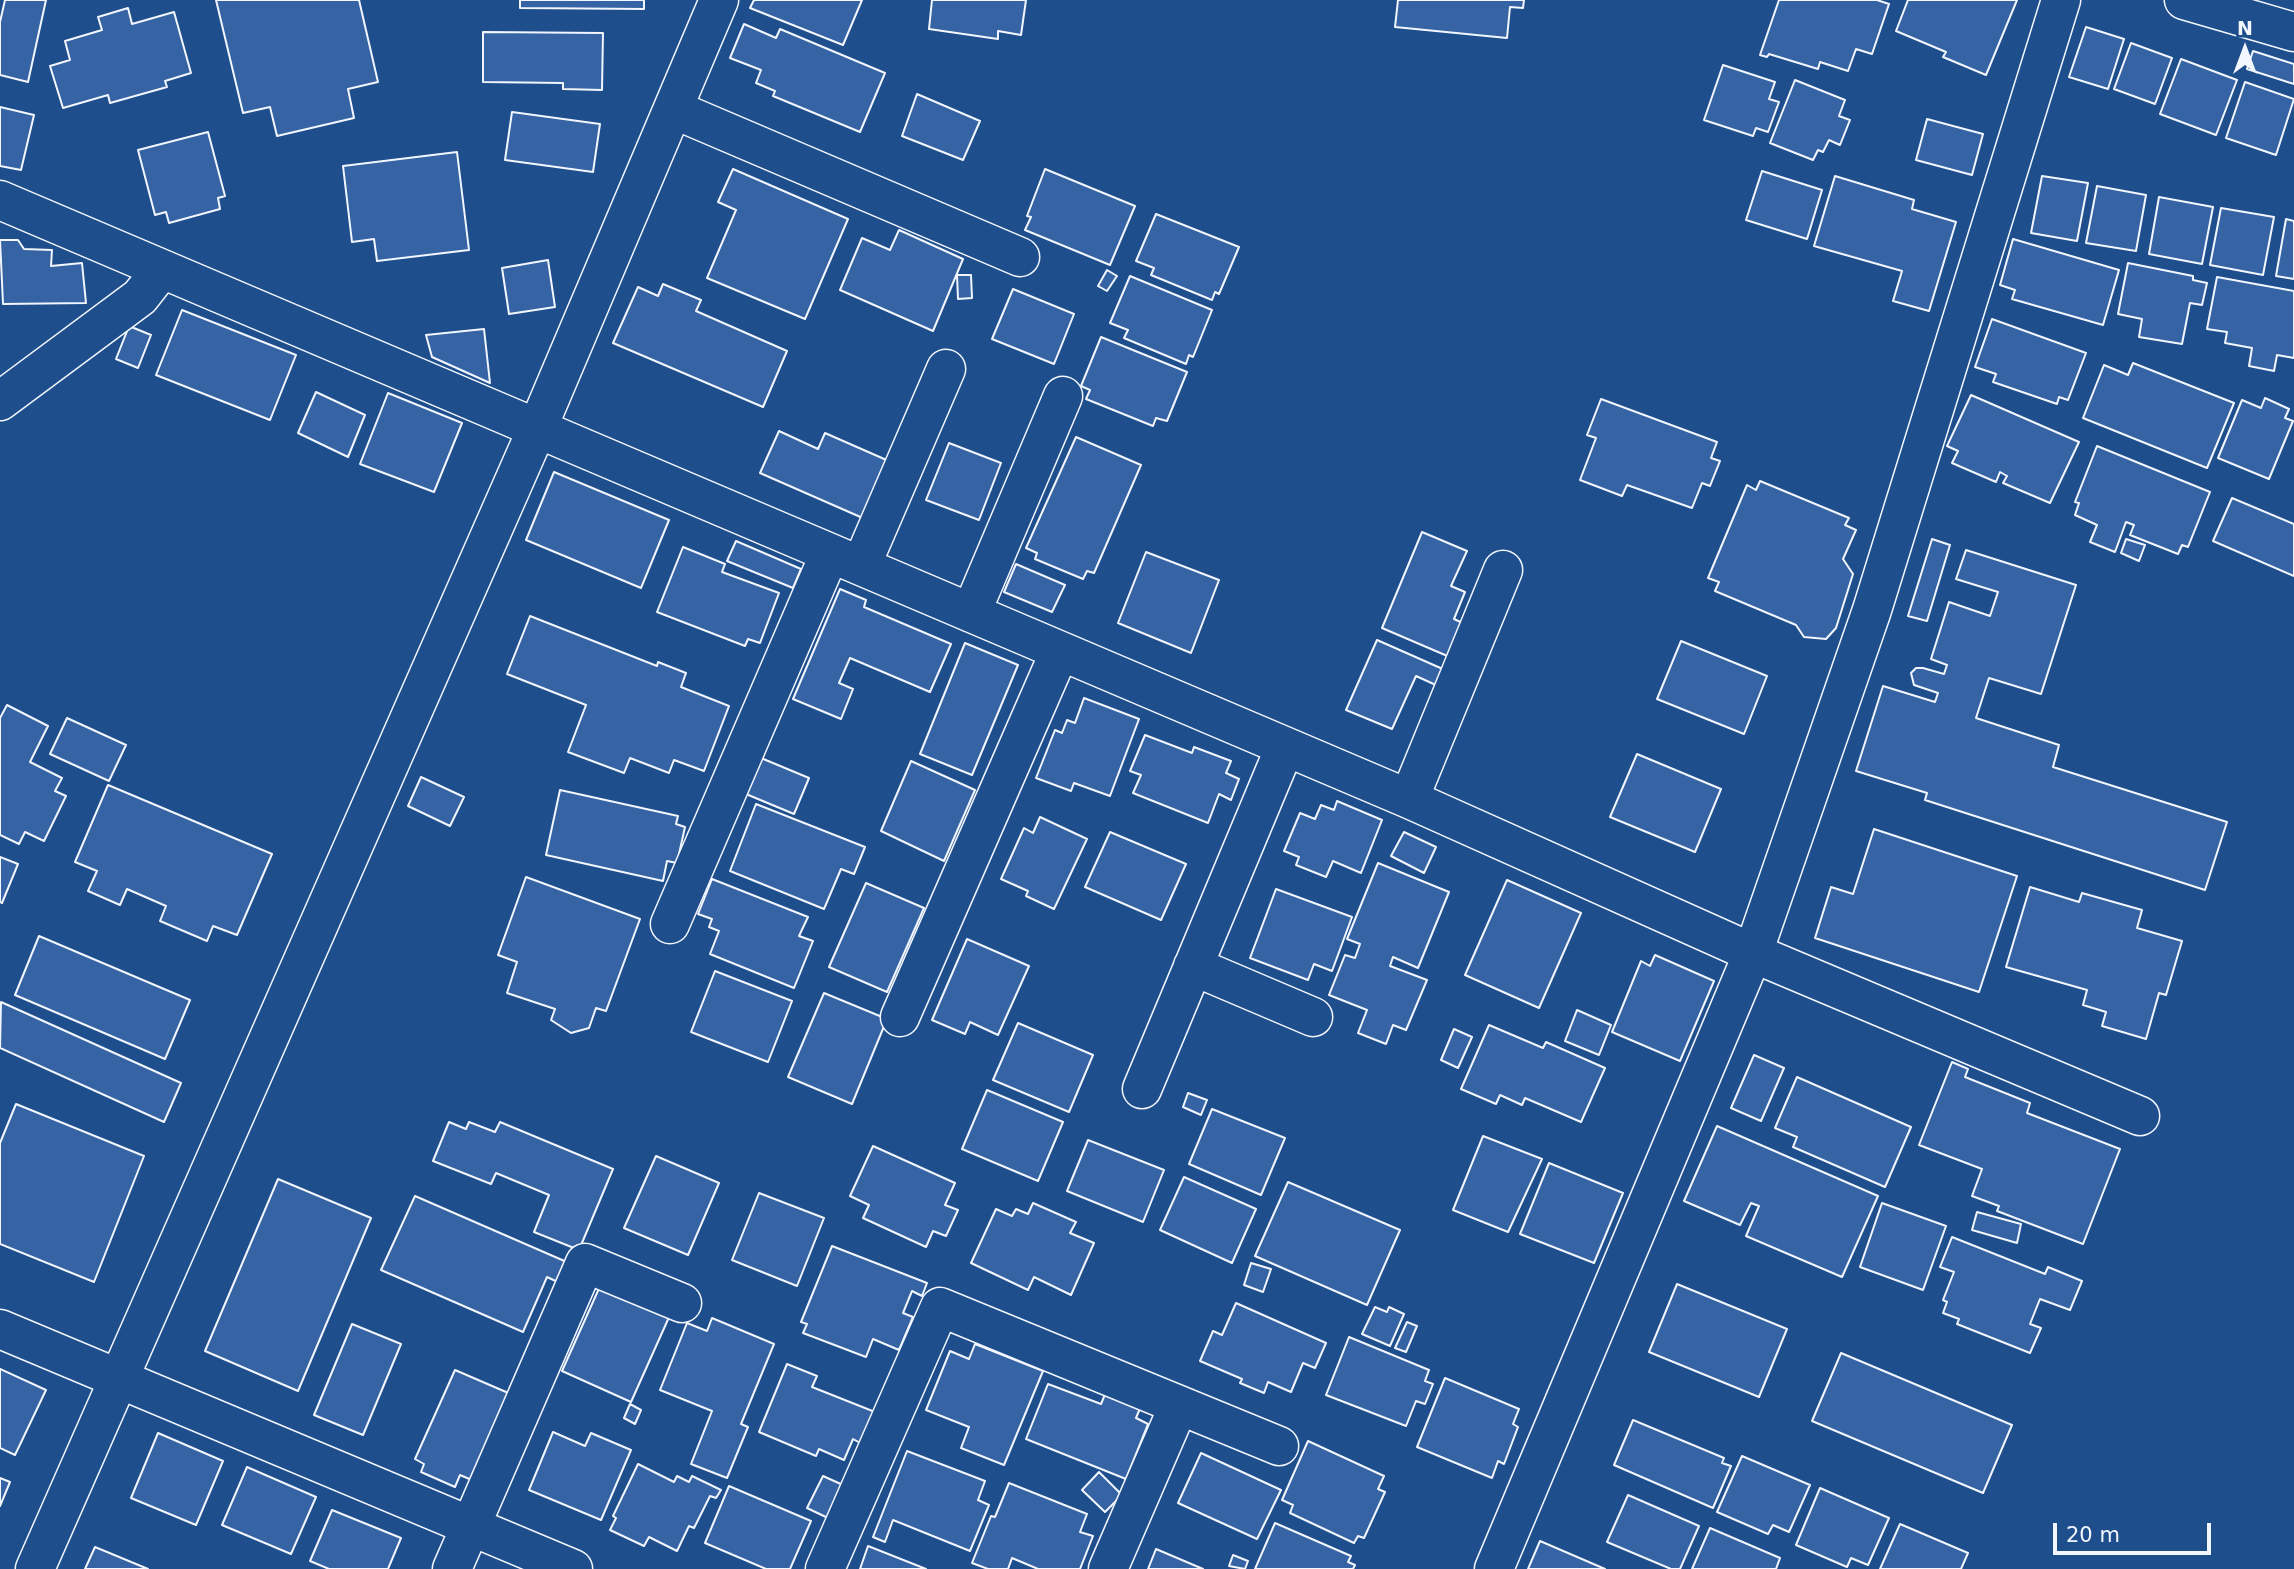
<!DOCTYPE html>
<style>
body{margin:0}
#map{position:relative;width:2294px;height:1569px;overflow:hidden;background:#1f4e8c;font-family:"DejaVu Sans",sans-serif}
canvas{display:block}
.north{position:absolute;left:2210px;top:14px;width:70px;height:70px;-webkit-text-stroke:5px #1f4e8c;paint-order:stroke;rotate:0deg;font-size:19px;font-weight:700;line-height:28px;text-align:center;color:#f2f6ff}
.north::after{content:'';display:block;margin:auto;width:24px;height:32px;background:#f2f6ff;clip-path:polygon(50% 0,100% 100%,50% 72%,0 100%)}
.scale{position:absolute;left:2053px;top:1523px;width:158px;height:32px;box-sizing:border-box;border:4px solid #f2f6ff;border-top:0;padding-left:9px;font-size:21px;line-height:24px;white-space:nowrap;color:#f2f6ff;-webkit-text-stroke:5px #1f4e8c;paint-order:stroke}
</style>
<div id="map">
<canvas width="2294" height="1569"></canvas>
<div class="north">N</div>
<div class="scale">20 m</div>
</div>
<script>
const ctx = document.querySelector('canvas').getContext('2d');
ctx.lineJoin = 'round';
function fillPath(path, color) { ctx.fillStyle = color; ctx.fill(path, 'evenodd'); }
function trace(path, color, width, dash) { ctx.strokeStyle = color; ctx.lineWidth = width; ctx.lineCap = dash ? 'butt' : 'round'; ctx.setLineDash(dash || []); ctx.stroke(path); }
const building = new Path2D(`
 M 5,0 L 46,0 L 28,82 L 0,75 L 0,22 Z
 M 216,0 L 359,0 L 378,82 L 348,89 L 354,118 L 277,136 L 270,107 L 243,113 Z
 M 520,0 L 644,0 L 644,9 L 520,8 Z
 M 754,0 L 862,0 L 843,45 L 750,8 Z
 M 932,0 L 1026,0 L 1021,35 L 998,31 L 998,39 L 929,29 Z
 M 1398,0 L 1524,0 L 1523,8 L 1510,7 L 1507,38 L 1395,27 Z
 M 1779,0 L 1877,0 L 1889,4 L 1872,54 L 1856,49 L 1848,71 L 1820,62 L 1818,69 L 1769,54 L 1767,57 L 1760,55 Z
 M 1908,0 L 2017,0 L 1986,75 L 1943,57 L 1946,52 L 1896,31 Z
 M 128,8 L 132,24 L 174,12 L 191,73 L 165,81 L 167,87 L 110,103 L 108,95 L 63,108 L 50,66 L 70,60 L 65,41 L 102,30 L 98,17 Z
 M 744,24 L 776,38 L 780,29 L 885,73 L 860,132 L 773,96 L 775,91 L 756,83 L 761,70 L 730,58 Z
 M 2086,27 L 2124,39 L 2108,89 L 2069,77 Z
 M 483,32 L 603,33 L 602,90 L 563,89 L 563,83 L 483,82 Z
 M 2131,43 L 2172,58 L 2155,104 L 2114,89 Z
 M 2253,51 L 2294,64 L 2294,84 L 2247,69 Z
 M 2181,59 L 2237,80 L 2216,135 L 2160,114 Z
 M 1723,65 L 1775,82 L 1769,99 L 1779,102 L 1768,132 L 1756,128 L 1753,136 L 1704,120 Z
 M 1795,80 L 1845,100 L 1839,116 L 1850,120 L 1840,145 L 1829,140 L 1823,152 L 1818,150 L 1813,160 L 1770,143 Z
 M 2245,82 L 2294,99 L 2276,155 L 2226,138 Z
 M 917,94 L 980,121 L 963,160 L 902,136 Z
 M 0,107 L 34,115 L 21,170 L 0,166 Z
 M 512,112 L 600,124 L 593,172 L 505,160 Z
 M 1927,119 L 1983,134 L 1972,175 L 1916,160 Z
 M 208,132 L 225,196 L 218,198 L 220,209 L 169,223 L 166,212 L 155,215 L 138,150 Z
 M 457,152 L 469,250 L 377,261 L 374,239 L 352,242 L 343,166 Z
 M 733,169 L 848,219 L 805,319 L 707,278 L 736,210 L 718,202 Z
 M 1045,169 L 1135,206 L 1110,265 L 1025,230 L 1031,217 L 1027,216 Z
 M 1762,171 L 1822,190 L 1807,239 L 1746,220 Z
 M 1835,176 L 1914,200 L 1912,209 L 1956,222 L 1929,311 L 1893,301 L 1902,271 L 1814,246 Z
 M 2042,176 L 2088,183 L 2077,241 L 2031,233 Z
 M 2097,186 L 2146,195 L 2136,251 L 2086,243 Z
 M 2159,197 L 2213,207 L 2202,264 L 2149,254 Z
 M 2221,208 L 2274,217 L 2263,275 L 2210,265 Z
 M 1156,214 L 1239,247 L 1219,294 L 1215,292 L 1212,300 L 1151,275 L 1154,268 L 1136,261 Z
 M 2286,219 L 2294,221 L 2294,279 L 2276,276 Z
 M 899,230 L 963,259 L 933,331 L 840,290 L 862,238 L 890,250 Z
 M 2013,239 L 2119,270 L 2103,325 L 2012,299 L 2015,290 L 2000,285 Z
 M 0,240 L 18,240 L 24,249 L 52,250 L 51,266 L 82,263 L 86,303 L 3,304 Z
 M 548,260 L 555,307 L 509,314 L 502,268 Z
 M 2128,263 L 2193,276 L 2193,280 L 2207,283 L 2202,305 L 2190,303 L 2182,344 L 2139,337 L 2142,319 L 2118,314 Z
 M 1107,270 L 1117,276 L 1107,291 L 1098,286 Z
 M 957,275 L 971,275 L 972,298 L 958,299 Z
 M 1130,276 L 1212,310 L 1193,357 L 1189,355 L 1186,364 L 1124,338 L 1128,330 L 1110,323 Z
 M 2217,277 L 2294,291 L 2294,358 L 2277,355 L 2274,371 L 2249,366 L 2252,348 L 2225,343 L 2227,332 L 2207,329 Z
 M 663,284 L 701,300 L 696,311 L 787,351 L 763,407 L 613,343 L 638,287 L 658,296 Z
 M 1013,289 L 1074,314 L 1054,364 L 992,339 Z
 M 182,310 L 296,355 L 270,420 L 156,375 Z
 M 1992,319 L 2086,353 L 2068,400 L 2059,397 L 2057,404 L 1993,382 L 1996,374 L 1975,367 Z
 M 129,326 L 151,335 L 138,368 L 116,359 Z
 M 484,329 L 490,383 L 432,357 L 426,335 Z
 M 1101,337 L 1187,372 L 1167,421 L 1156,418 L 1153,426 L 1086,399 L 1090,390 L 1081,386 Z
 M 2133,363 L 2234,403 L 2207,468 L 2083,418 L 2104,365 L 2128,375 Z
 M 316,392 L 365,415 L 348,457 L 298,433 Z
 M 388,393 L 462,423 L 434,492 L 360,464 Z
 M 1971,395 L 2079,442 L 2050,503 L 2003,483 L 2007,476 L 2000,472 L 1996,482 L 1952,463 L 1958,451 L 1947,446 Z
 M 2265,398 L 2289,409 L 2285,418 L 2293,421 L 2269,479 L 2218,458 L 2242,400 L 2261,408 Z
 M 1601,399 L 1717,442 L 1711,458 L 1720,461 L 1710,486 L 1702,483 L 1692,508 L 1627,485 L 1622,496 L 1580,480 L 1596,438 L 1587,435 Z
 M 779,431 L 818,449 L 825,433 L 891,462 L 865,519 L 760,473 Z
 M 1076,437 L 1141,465 L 1094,573 L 1087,571 L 1083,579 L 1035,559 L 1037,553 L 1026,548 Z
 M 949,443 L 1001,463 L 979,520 L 926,500 Z
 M 2097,446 L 2210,492 L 2188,547 L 2182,545 L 2178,554 L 2130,535 L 2134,525 L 2126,522 L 2115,552 L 2090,542 L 2097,525 L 2075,515 L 2079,503 L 2075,502 Z
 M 554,472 L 669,520 L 641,588 L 526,540 Z
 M 1760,481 L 1849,518 L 1845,525 L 1856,530 L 1843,559 L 1853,574 L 1836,628 L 1826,639 L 1804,637 L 1796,625 L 1715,591 L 1719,582 L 1708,578 L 1747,485 L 1756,490 Z
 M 2232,498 L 2294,524 L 2294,576 L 2213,541 Z
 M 1422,532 L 1467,551 L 1451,586 L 1465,592 L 1454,619 L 1467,625 L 1452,658 L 1382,628 Z
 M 1932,539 L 1950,545 L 1927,621 L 1908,616 Z
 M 2126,539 L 2145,545 L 2139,561 L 2121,553 Z
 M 736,541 L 801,569 L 793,588 L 727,561 Z
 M 683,547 L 725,564 L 722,572 L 779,593 L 760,643 L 748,639 L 745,646 L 657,612 Z
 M 1966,550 L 2076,585 L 2041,694 L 1989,678 L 1976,718 L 2059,745 L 2053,767 L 2227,822 L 2205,890 L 1925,800 L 1927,793 L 1856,771 L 1883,686 L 1935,702 L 1938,693 L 1914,685 L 1911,673 L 1916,668 L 1923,668 L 1944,674 L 1947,665 L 1931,659 L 1949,602 L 1990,616 L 1998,592 L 1956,579 Z
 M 1146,552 L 1219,580 L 1191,653 L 1118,623 Z
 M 1016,564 L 1065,585 L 1052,612 L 1004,592 Z
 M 840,589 L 866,600 L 864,607 L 951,644 L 930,692 L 850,658 L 839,683 L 853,689 L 841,719 L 793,699 Z
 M 530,616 L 657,666 L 658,662 L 686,673 L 681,687 L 729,706 L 704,771 L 674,760 L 669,773 L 630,758 L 624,773 L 568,752 L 586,705 L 507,674 Z
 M 1377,640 L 1445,670 L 1438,686 L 1416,676 L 1392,729 L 1346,710 Z
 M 1681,641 L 1767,676 L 1744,734 L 1657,699 Z
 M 965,643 L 1018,665 L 972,775 L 920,754 Z
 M 1084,698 L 1139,719 L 1110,796 L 1074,783 L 1071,791 L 1036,778 L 1055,730 L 1062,733 L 1067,720 L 1075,723 Z
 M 7,705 L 48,726 L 30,762 L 62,778 L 55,791 L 66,796 L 44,841 L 25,832 L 19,844 L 0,835 L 0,718 Z
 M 67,718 L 126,745 L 109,781 L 50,754 Z
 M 1145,735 L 1192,753 L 1194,747 L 1231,761 L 1226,773 L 1239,779 L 1231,800 L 1219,794 L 1208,823 L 1133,793 L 1141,775 L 1130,771 Z
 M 1637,754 L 1721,789 L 1695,852 L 1610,817 Z
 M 761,758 L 809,778 L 794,814 L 746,794 Z
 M 911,761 L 975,790 L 944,861 L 881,831 Z
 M 421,777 L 464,797 L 450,826 L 408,806 Z
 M 108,785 L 272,854 L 237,935 L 213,926 L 207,941 L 160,921 L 166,906 L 127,889 L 120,905 L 88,891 L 97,871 L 75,862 Z
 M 560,790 L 678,816 L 676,824 L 685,827 L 677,863 L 667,861 L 663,881 L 546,855 Z
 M 1337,801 L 1382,820 L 1361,873 L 1333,861 L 1326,877 L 1296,865 L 1299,857 L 1284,851 L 1300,813 L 1315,819 L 1321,805 L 1334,810 Z
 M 756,804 L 865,847 L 854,874 L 841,869 L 824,909 L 730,871 Z
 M 1040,817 L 1087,839 L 1054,909 L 1026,896 L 1028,891 L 1001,879 L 1024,828 L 1033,833 Z
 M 1874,829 L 2017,876 L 1979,992 L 1815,938 L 1831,887 L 1853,894 Z
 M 1110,832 L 1186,864 L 1161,920 L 1085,887 Z
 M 1404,832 L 1436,847 L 1424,873 L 1391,856 Z
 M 0,857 L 18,864 L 2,903 L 0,902 Z
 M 1378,863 L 1449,892 L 1418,968 L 1393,957 L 1390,966 L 1427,980 L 1406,1030 L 1393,1025 L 1386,1044 L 1358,1033 L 1367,1010 L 1329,995 L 1345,955 L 1355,958 L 1360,944 L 1347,939 Z
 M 526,877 L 640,919 L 606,1011 L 596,1008 L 589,1028 L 571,1033 L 551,1020 L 555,1009 L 507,993 L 517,962 L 498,955 Z
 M 712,879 L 808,917 L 799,936 L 813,941 L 794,988 L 710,954 L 719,931 L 709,927 L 712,919 L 698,914 Z
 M 1507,880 L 1581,913 L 1539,1008 L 1465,975 Z
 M 866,883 L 924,908 L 887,992 L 829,967 Z
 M 2030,887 L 2079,902 L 2082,893 L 2142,910 L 2137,928 L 2182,941 L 2166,995 L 2159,993 L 2146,1039 L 2102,1026 L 2106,1012 L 2083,1005 L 2087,990 L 2006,967 Z
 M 1276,889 L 1352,917 L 1332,971 L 1314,964 L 1308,980 L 1250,958 Z
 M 39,936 L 190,1000 L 165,1059 L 15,995 Z
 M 967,939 L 1029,966 L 998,1035 L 970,1022 L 965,1034 L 932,1020 Z
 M 1655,955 L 1714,981 L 1680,1061 L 1612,1032 L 1641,961 L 1650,966 Z
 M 715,971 L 792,1001 L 768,1062 L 691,1032 Z
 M 824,993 L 887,1019 L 852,1104 L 788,1077 Z
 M 1,1002 L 181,1083 L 164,1122 L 0,1048 Z
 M 1577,1010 L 1611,1025 L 1599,1055 L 1565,1041 Z
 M 1018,1023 L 1093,1055 L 1069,1112 L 993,1080 Z
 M 1489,1025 L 1543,1048 L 1546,1042 L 1605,1068 L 1581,1122 L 1525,1098 L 1522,1105 L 1500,1095 L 1496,1104 L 1461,1089 Z
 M 1454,1029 L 1472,1037 L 1458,1068 L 1441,1060 Z
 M 1754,1055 L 1784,1068 L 1761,1121 L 1731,1108 Z
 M 1952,1062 L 1968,1069 L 1965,1077 L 2030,1103 L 2027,1113 L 2120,1149 L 2083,1244 L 1997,1211 L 1999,1206 L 1972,1196 L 1982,1169 L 1919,1145 Z
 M 1797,1077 L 1911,1127 L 1885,1187 L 1793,1147 L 1797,1137 L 1775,1128 Z
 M 987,1090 L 1063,1122 L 1038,1181 L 962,1149 Z
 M 1188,1093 L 1207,1100 L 1201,1115 L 1183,1107 Z
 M 16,1104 L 144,1156 L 94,1282 L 0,1244 L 0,1143 Z
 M 1212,1109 L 1285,1138 L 1261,1195 L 1189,1164 Z
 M 449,1122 L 466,1129 L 469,1122 L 495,1132 L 500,1122 L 613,1169 L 579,1250 L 534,1232 L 549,1195 L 496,1173 L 491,1184 L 433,1161 Z
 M 1717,1126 L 1878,1196 L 1842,1277 L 1746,1236 L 1759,1206 L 1751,1203 L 1740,1225 L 1684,1201 Z
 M 1483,1136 L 1542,1159 L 1508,1232 L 1453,1210 Z
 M 1088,1140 L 1164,1170 L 1143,1222 L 1067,1191 Z
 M 873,1146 L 955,1183 L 945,1205 L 958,1210 L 946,1236 L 933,1231 L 926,1247 L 863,1218 L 869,1205 L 850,1196 Z
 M 656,1156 L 719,1183 L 688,1255 L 624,1228 Z
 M 1549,1163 L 1623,1193 L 1594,1263 L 1520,1234 Z
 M 1184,1177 L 1256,1209 L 1232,1263 L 1160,1230 Z
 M 278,1179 L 371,1218 L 298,1391 L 205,1351 Z
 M 1288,1182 L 1400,1230 L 1367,1305 L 1255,1256 Z
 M 759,1193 L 824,1218 L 797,1286 L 732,1260 Z
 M 415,1196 L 569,1263 L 560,1283 L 547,1277 L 523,1332 L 381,1270 Z
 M 1033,1203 L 1076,1222 L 1070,1233 L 1094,1243 L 1071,1295 L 1034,1277 L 1028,1290 L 971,1263 L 996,1209 L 1012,1216 L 1016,1209 L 1028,1214 Z
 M 1882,1203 L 1946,1226 L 1923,1290 L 1860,1267 Z
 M 1977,1212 L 2021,1224 L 2017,1243 L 1972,1230 Z
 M 1952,1237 L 2045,1274 L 2048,1267 L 2082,1281 L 2070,1310 L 2040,1299 L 2030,1324 L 2041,1328 L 2030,1353 L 1957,1324 L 1959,1319 L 1943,1313 L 1947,1302 L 1943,1300 L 1954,1272 L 1940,1267 Z
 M 832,1246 L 927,1283 L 922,1296 L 912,1291 L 903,1313 L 913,1317 L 899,1350 L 873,1339 L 866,1357 L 803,1333 L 807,1324 L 801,1322 Z
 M 1251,1263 L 1271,1269 L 1263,1292 L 1244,1285 Z
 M 601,1284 L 670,1315 L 631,1402 L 562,1371 Z
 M 1677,1284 L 1787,1329 L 1759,1397 L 1649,1352 Z
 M 1236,1303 L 1326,1343 L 1315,1368 L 1303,1363 L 1291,1392 L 1268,1382 L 1264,1393 L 1240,1383 L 1242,1379 L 1200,1361 L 1213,1331 L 1222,1335 Z
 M 1375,1307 L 1387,1312 L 1389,1307 L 1404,1314 L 1390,1346 L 1362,1334 Z
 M 712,1318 L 774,1344 L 741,1424 L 748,1427 L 727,1478 L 691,1464 L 712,1411 L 660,1390 L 687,1323 L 707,1331 Z
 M 1407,1322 L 1417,1326 L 1406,1352 L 1395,1348 Z
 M 352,1324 L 401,1344 L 363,1435 L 314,1415 Z
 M 1349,1337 L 1429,1370 L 1425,1381 L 1433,1384 L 1425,1404 L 1416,1401 L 1406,1426 L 1326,1395 Z
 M 975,1344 L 1043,1371 L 1004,1465 L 961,1448 L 969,1427 L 926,1410 L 950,1351 L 969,1359 Z
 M 1841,1353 L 2012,1425 L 1983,1493 L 1812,1421 Z
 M 787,1364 L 817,1376 L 812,1387 L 875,1412 L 862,1444 L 853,1439 L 844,1460 L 819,1449 L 816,1456 L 759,1432 Z
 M 0,1369 L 46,1390 L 15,1455 L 0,1448 Z
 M 455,1370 L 513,1395 L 474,1481 L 460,1475 L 455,1487 L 421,1472 L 424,1464 L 415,1459 Z
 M 1445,1378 L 1519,1409 L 1513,1424 L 1518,1427 L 1504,1464 L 1498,1461 L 1492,1478 L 1417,1447 Z
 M 1048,1384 L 1101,1404 L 1106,1392 L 1141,1406 L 1136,1418 L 1148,1424 L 1126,1479 L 1026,1439 Z
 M 630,1404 L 641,1410 L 635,1424 L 624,1418 Z
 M 1633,1420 L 1724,1458 L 1722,1463 L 1731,1466 L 1713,1508 L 1614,1465 Z
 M 553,1432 L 585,1446 L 591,1433 L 631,1450 L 601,1520 L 529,1490 Z
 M 158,1433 L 223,1461 L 196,1525 L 131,1498 Z
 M 1308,1441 L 1384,1476 L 1378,1489 L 1385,1492 L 1364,1538 L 1358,1536 L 1354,1543 L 1290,1513 L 1293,1505 L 1282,1500 Z
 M 907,1451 L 985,1481 L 978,1500 L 989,1505 L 970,1551 L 893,1520 L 885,1542 L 873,1537 Z
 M 1201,1453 L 1281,1490 L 1257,1539 L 1178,1503 Z
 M 1742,1456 L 1810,1485 L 1789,1532 L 1773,1525 L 1768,1534 L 1717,1512 Z
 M 638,1464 L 674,1482 L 677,1476 L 689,1482 L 692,1476 L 721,1490 L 716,1498 L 710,1496 L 694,1528 L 689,1526 L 677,1551 L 649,1537 L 644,1546 L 610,1530 L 616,1518 L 613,1516 Z
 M 247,1467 L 316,1497 L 291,1554 L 222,1525 Z
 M 1099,1472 L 1122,1495 L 1105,1512 L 1082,1490 Z
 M 823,1476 L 843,1485 L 828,1518 L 807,1508 Z
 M 0,1478 L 10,1482 L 0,1506 Z
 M 1009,1483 L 1087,1514 L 1080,1532 L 1093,1536 L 1080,1569 L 1038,1569 L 1012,1558 L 1008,1569 L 988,1569 L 972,1563 L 991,1516 L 995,1517 Z
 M 729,1486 L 811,1521 L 790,1569 L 766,1569 L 705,1543 Z
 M 1820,1488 L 1889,1518 L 1868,1565 L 1851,1558 L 1847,1567 L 1796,1545 Z
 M 1628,1495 L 1699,1526 L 1680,1569 L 1671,1569 L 1607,1542 Z
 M 332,1510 L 401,1538 L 388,1569 L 329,1569 L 310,1561 Z
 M 1275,1523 L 1351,1556 L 1348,1562 L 1355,1565 L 1353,1569 L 1255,1569 Z
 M 1900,1524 L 1968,1553 L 1961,1569 L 1880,1569 Z
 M 1710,1528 L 1780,1558 L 1776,1569 L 1692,1569 Z
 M 1540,1541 L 1605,1569 L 1528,1569 Z
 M 868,1546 L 926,1569 L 860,1569 Z
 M 95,1547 L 148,1569 L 85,1569 Z
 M 1156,1549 L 1203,1569 L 1148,1569 Z
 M 1233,1555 L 1248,1561 L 1245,1569 L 1229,1566 Z`);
const minor = new Path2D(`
 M 2184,0 L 2294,32
 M 673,109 L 1020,257
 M 0,200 L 1409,799 L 1753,953 L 2140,1116
 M 0,401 L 140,297 L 162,269
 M 861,566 L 946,369
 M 971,613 L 1063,396
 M 1409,799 L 1503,570
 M 670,924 L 830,553
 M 1193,966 L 1313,1017
 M 900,1017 L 1060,651
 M 1142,1089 L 1285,747
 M 0,1329 L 573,1569
 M 35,1569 L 537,429 L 719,0
 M 452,1569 L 585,1263 L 682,1303
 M 825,1569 L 940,1307 L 1279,1446
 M 1108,1569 L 1179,1405
 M 1494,1569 L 1753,953 L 1872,610 L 2061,0`);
fillPath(building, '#3563a3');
trace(building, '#f2f6ff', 2);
trace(minor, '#f2f6ff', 41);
trace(minor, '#1f4e8c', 38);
</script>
